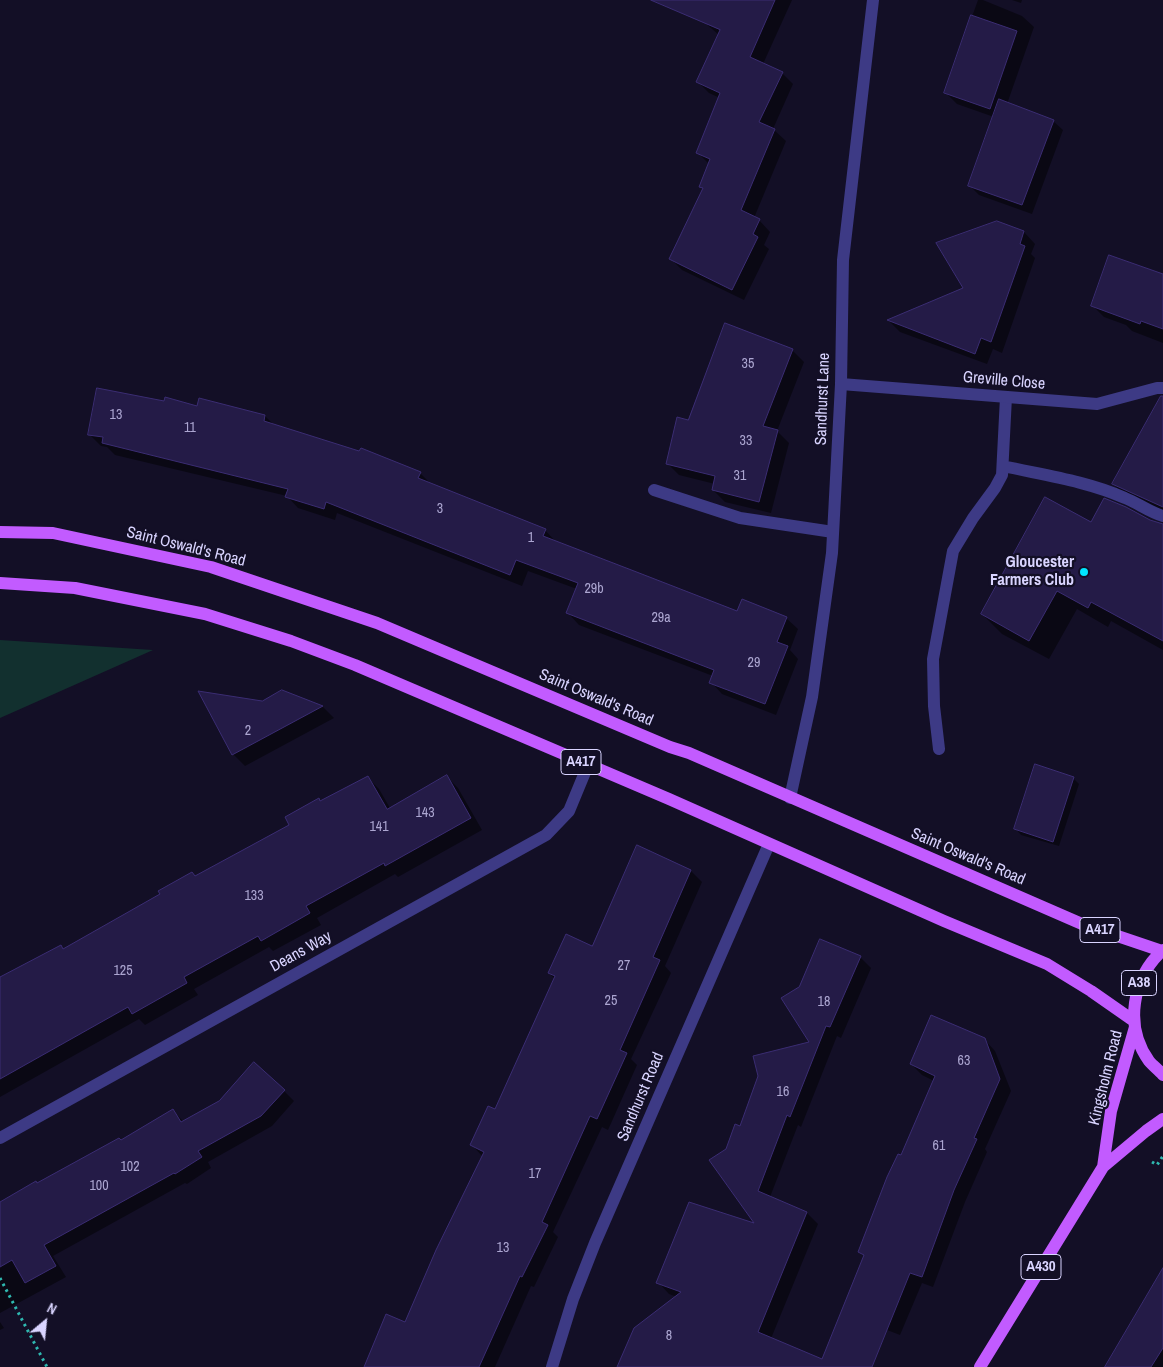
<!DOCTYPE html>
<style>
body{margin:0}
#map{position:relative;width:1163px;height:1367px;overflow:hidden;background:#130f26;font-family:"Archivo Narrow",sans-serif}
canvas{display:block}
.north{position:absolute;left:20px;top:1297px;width:50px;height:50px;-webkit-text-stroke:4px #130f26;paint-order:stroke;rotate:28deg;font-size:14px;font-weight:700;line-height:20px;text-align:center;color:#d9d4ff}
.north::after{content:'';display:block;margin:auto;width:18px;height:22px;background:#d9d4ff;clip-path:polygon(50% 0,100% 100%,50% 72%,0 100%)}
</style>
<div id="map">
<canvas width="1163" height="1367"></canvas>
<div class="north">N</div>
</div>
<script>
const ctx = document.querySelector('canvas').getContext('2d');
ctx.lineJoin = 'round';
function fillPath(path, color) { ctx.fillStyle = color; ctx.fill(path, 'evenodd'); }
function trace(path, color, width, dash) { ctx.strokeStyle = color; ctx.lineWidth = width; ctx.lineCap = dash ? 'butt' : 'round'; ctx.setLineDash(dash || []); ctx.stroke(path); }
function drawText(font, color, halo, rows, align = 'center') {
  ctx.font = font + ' "Archivo Narrow",sans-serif'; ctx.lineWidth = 4.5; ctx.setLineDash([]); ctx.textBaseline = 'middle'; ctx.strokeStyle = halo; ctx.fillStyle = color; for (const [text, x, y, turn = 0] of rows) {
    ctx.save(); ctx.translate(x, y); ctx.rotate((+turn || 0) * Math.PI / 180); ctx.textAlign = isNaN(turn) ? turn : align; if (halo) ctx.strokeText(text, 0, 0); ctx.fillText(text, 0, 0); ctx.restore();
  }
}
const green = new Path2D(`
 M 0,640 L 153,650 L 0,718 Z`);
const shadow = new Path2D(`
 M 713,0 L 792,0 L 763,64 L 782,73 L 793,84 L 773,129 L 786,141 L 754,218 L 759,220 L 770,232 L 764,245 L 769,249 L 744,300 L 682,270 L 670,258 L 704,190 L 700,186 L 709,164 L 697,152 L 720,98 L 709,93 L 697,81 L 719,35 L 704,22 Z
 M 978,0 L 983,0 L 1022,16 L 1034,27 L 1007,104 L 1053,121 L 1063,130 L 1032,214 L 979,195 L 969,185 L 994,117 L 957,104 L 945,92 Z
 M 1012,0 L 1022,0 L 1021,3 Z
 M 1024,232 L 1035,244 L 1031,254 L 1035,258 L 1002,353 L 993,349 L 987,364 L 900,332 L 889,321 L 965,288 Z
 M 1163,276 L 1163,343 L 1132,331 L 1126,325 L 1104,317 L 1092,305 Z
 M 726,325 L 793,351 L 804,362 L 777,431 L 789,443 L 771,513 L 725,502 L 713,490 L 715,484 L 679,475 L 667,463 L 689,422 Z
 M 198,407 L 265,416 L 275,426 L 420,473 L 431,484 L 545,530 L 556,542 L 738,612 L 786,618 L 798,629 L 790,650 L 798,659 L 776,715 L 722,694 L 711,682 L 713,676 L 579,625 L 568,613 L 577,589 L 528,571 L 522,586 L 337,513 L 335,520 L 298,508 L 287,496 L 115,455 L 107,447 L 101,446 L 89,434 Z
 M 1163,426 L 1163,517 L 1133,503 L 1113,484 Z
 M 1155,523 L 1163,525 L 1163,650 L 1111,621 L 1108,627 L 1077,609 L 1049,659 L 1002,634 L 982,614 L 1092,524 Z
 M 200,692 L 262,702 L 282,692 L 323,707 L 334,718 L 245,766 L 233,754 Z
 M 367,777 L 379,789 L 390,808 L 447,777 L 458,788 L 482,830 L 398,877 L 395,874 L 317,918 L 321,925 L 273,951 L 269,947 L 194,989 L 198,995 L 145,1025 L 139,1019 L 0,1097 L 0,980 L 60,946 L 64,950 L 291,825 L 319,800 L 321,802 Z
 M 1073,778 L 1079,784 L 1059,846 L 1021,835 L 1016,829 Z
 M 691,871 L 702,882 L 665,966 L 671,973 L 631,1059 L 637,1065 L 608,1130 L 602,1127 L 553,1232 L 558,1237 L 534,1287 L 531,1286 L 495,1367 L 365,1367 L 406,1324 L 483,1157 L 472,1145 L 496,1111 L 555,979 L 549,973 L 592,948 Z
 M 860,957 L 871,968 L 841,1038 L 837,1036 L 801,1127 L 798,1125 L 770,1197 L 807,1213 L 818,1224 L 763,1358 L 708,1367 L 618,1367 L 677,1297 L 669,1294 L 658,1282 L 758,1225 L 727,1150 L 740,1128 L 811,1043 Z
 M 984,1039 L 995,1051 L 1011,1091 L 985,1149 L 987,1152 L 965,1202 L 933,1287 L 922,1283 L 900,1335 L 856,1318 L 865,1257 L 860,1252 L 934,1081 L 922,1075 L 911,1064 Z
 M 284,1091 L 294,1101 L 272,1126 L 208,1162 L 211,1168 L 187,1184 L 185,1183 L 53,1256 L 66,1277 L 0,1313 L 0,1203 L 121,1141 L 173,1111 L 184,1122 Z
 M 1163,1270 L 1163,1367 L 1107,1367 Z
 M 0,1322 L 4,1328 L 0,1330 Z`);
const building = new Path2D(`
 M 651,0 L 775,0 L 750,57 L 783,72 L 759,122 L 775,129 L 741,210 L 760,219 L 753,234 L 758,237 L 732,290 L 669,259 L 703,188 L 699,187 L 710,159 L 696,153 L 720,93 L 696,82 L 720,30 Z
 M 971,15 L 1017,31 L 990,109 L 944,93 Z
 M 999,99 L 1054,120 L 1022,205 L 968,186 Z
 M 997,221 L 1024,231 L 1020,244 L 1025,246 L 991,342 L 981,338 L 975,354 L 887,320 L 963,288 L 936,243 Z
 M 1109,255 L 1163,274 L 1163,329 L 1141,321 L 1140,324 L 1091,306 Z
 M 725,323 L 793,349 L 763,426 L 778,430 L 759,502 L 712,490 L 715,476 L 666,464 L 677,417 L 688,420 Z
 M 97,388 L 164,401 L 165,397 L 197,406 L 199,398 L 265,415 L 264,421 L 359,451 L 361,448 L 421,472 L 418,478 L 546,529 L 543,536 L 634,571 L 737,611 L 742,599 L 787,617 L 777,642 L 788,646 L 765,704 L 709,683 L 714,670 L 566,613 L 578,583 L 516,560 L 510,575 L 326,502 L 324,509 L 285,497 L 288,489 L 102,443 L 103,437 L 88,435 Z
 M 1161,396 L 1163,396 L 1163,507 L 1112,484 Z
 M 1045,497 L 1091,522 L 1104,498 L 1126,507 L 1150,520 L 1163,524 L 1163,641 L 1091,602 L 1088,608 L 1057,591 L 1029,641 L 981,614 Z
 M 282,690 L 323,706 L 232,755 L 198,691 L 262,701 Z
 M 1035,764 L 1074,777 L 1053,842 L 1014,829 Z
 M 447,775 L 471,818 L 385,866 L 384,863 L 306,906 L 310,913 L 261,941 L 258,936 L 184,977 L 187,983 L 132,1014 L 128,1007 L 0,1079 L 0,977 L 61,945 L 63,949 L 160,894 L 158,891 L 192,872 L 195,876 L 243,850 L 289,825 L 285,817 L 319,798 L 320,801 L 368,776 L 387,809 Z
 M 637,845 L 691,870 L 653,957 L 660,960 L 620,1050 L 627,1053 L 597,1119 L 590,1116 L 542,1222 L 548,1225 L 522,1277 L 520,1276 L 479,1367 L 364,1367 L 386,1314 L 405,1322 L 436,1250 L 484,1152 L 470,1145 L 488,1106 L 495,1109 L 555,976 L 548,973 L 566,934 L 592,946 Z
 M 820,939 L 861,956 L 830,1027 L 826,1026 L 790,1117 L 787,1115 L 758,1191 L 807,1212 L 758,1332 L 822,1359 L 864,1255 L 858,1252 L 887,1177 L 898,1154 L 901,1155 L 935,1076 L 910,1064 L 931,1015 L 985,1038 L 1000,1079 L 974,1138 L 977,1139 L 954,1190 L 922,1277 L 910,1273 L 872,1367 L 617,1367 L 634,1328 L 681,1292 L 656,1283 L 689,1202 L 754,1223 L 709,1160 L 726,1149 L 735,1124 L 740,1126 L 758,1076 L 753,1056 L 809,1042 L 781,998 L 799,987 Z
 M 254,1062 L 285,1090 L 261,1116 L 198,1151 L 202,1157 L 175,1174 L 174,1173 L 44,1245 L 56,1266 L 25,1283 L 12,1260 L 0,1267 L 0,1202 L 36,1181 L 37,1183 L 119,1138 L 121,1140 L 173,1109 L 181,1122 L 219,1101 Z
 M 1163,1268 L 1163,1348 L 1151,1367 L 1105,1367 Z`);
const path = new Path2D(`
 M 1152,1162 L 1157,1165 L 1163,1156
 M 0,1278 L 47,1367`);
const lane = new Path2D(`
 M 1003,466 C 1043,475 1087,481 1125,498 C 1138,503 1149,512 1163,516
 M 654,490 L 740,518 L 833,532
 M 939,749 L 934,706 L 933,659 L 953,551 L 973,518 L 995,488 L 1002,475 L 1006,397`);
const street = new Path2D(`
 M 841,384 L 1097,404 L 1157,388 L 1163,388
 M 790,798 L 812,697 L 832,553 L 841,384 L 843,260 L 873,0
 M 0,1138 L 546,835 L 569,811 L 588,765
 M 552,1367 L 573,1299 L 595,1243 L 769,844`);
const primary = new Path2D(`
 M 0,532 L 53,533 L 211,567 L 377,623 L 670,747 L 689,753 L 1082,924 L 1162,951
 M 0,583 L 75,588 L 205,614 L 291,641 L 355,665 L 669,799 L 944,921 L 1047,964 L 1091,991 L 1134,1021
 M 1163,950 C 1132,978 1124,1026 1149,1061 C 1153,1066 1159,1070 1163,1075
 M 1103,1167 L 1111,1111 L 1135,1027
 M 980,1367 L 1103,1167 L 1146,1131 L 1163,1119`);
const markers = [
 [1084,572,5,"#00e5ff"]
];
const numberNames = [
 ["35",748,364],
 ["13",116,415],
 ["11",190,428],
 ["33",746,441],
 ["31",740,476],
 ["3",440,509],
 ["1",531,538],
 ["29b",594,589],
 ["29a",661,618],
 ["29",754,663],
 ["2",248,731],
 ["143",425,813],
 ["141",379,827],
 ["133",254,896],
 ["27",624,966],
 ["125",123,971],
 ["25",611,1001],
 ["18",824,1002],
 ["63",964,1061],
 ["16",783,1092],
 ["61",939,1146],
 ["102",130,1167],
 ["17",535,1174],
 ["100",99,1186],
 ["13",503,1248],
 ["8",669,1336]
];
const shields = [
 [581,762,40],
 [1100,930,40],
 [1139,983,35],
 [1041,1267,40]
];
const shieldNames = [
 ["A417",581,762],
 ["A417",1100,930],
 ["A38",1139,983],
 ["A430",1041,1267]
];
const streetNames = [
 ["Greville Close",1004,381,5],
 ["Sandhurst Lane",823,399,-88],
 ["Saint Oswald's Road",186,547,14],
 ["Saint Oswald's Road",596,698,23],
 ["Saint Oswald's Road",968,857,23],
 ["Deans Way",301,952,-29],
 ["Kingsholm Road",1106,1078,-76],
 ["Sandhurst Road",641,1097,-67]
];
const poiNames = [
 ["Gloucester",1074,563],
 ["Farmers Club",1074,581]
];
fillPath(green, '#12302f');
fillPath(shadow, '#0007');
fillPath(building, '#241b47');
trace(building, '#3b2d73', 1);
trace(path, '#2fb8b0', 3, [2.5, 4]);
trace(lane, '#3d3a85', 12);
trace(street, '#3d3a85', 12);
trace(primary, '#c25bff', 12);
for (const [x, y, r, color] of markers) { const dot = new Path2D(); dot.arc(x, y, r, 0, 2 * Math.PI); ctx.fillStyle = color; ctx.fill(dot); trace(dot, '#130f26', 2); }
drawText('14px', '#aca6d1', null, numberNames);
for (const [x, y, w] of shields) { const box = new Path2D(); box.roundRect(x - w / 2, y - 12.5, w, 25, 4); ctx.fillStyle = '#130f26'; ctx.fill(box); trace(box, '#d9d4ff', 1); }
drawText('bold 15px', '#d9d4ff', null, shieldNames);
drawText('16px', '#d9d4ff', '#130f26', streetNames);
drawText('bold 16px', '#d9d4ff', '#130f26', poiNames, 'right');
</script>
